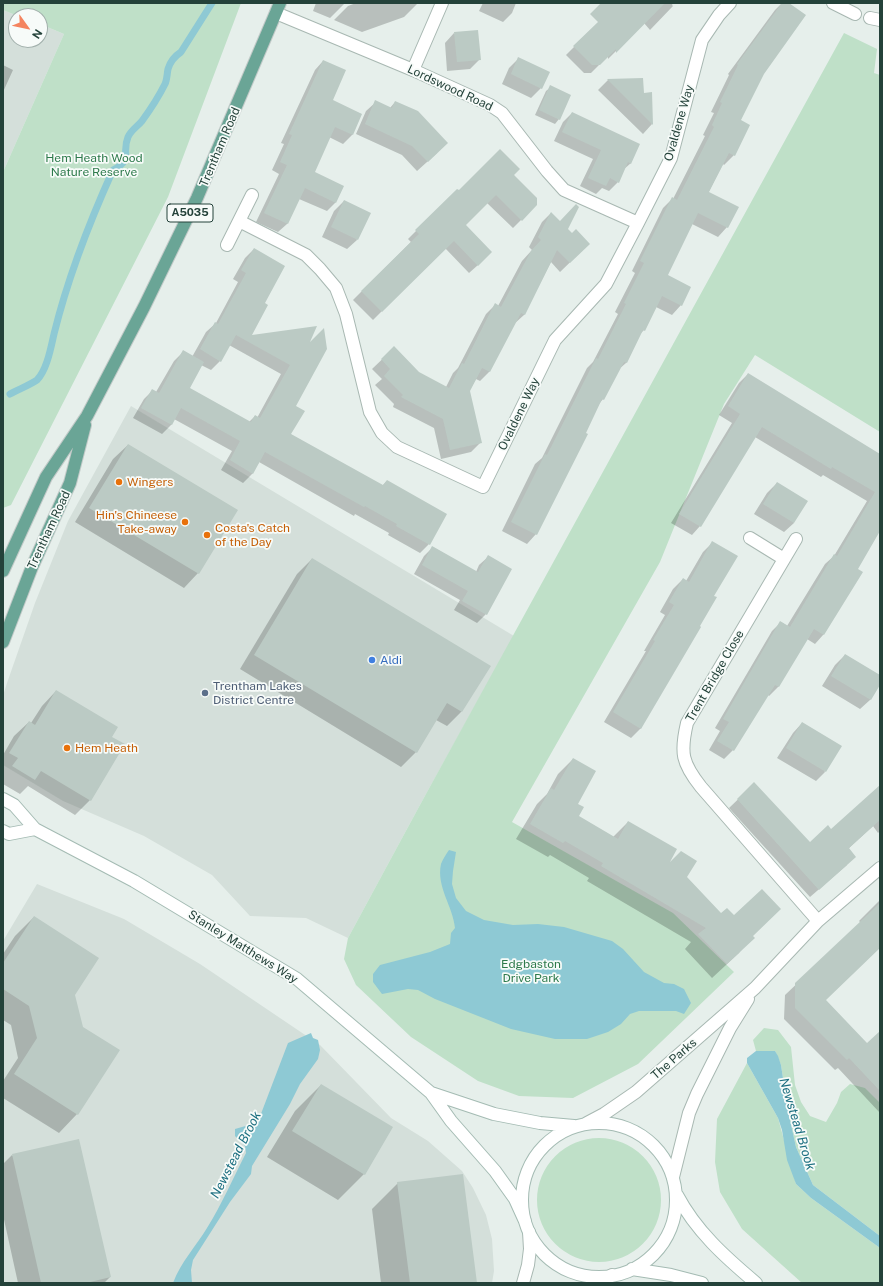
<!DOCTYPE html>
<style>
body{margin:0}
#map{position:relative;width:883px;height:1286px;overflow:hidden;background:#e6efeb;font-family:"Public Sans",sans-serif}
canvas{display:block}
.frame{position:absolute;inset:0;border:4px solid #24423a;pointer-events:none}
.north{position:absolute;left:8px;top:8px;width:40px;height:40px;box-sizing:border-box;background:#f7fbf9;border:1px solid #a3b1ad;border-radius:50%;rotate:123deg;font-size:11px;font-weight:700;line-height:16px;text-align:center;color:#24423a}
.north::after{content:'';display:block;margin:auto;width:14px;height:18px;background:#f4845f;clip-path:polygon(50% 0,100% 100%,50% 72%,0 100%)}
</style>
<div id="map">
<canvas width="883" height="1286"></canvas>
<div class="frame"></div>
<div class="north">N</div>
</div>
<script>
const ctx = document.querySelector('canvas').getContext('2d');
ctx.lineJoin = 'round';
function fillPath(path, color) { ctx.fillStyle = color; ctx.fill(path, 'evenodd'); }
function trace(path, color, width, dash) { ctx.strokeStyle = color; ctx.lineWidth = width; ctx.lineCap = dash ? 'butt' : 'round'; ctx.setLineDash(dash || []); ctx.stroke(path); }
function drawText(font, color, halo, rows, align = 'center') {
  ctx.font = font + ' "Public Sans",sans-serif'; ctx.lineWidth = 3.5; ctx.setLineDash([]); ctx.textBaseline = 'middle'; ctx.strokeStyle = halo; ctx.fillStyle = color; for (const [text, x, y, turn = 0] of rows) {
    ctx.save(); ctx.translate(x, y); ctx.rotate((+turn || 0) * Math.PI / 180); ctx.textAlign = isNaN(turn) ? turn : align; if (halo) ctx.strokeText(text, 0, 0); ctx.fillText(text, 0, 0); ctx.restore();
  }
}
const built = new Path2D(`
 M 3,10 L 18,16 L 16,16 L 16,40 L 40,40 L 40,24 L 64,34 L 3,172 Z
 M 131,406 L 514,636 L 421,803 L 348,938 L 306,918 L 250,916 L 212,875 L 144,836 L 63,801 L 3,765 L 3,696 L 7,683 L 35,603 L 68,521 Z
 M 37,884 L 124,919 L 200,964 L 320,1045 L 391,1118 L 428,1141 L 462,1171 L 473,1188 L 486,1215 L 492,1239 L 494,1271 L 492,1283 L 3,1283 L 3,941 Z`);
const green = new Path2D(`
 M 3,3 L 241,3 L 168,197 L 11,505 L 3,508 L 3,172 L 64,34 L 40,24 L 40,16 L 18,16 L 3,10 Z
 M 844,33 L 877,49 L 874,73 L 880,75 L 880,432 L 755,355 L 724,404 L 660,562 L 512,822 L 673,913 L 734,972 L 638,1064 L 573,1098 L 519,1096 L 478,1081 L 411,1037 L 356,985 L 344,959 L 348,938 L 421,803 Z
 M 764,1028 L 778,1030 L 791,1047 L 795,1085 L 801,1102 L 810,1116 L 826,1122 L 837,1103 L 841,1092 L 850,1084 L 865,1088 L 880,1103 L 880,1236 L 813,1185 L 796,1147 L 788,1111 L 781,1065 L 775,1051 L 756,1051 L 753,1040 Z
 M 747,1063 L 778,1118 L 796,1184 L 811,1198 L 880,1248 L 880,1283 L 802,1283 L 742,1229 L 720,1192 L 715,1162 L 717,1119 Z
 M537 1200a62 62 0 1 1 124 0a62 62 0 1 1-124 0Z`);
const water = new Path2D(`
 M 449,850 L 456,852 L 453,871 L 452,884 L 456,898 L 466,911 L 484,920 L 513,925 L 538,924 L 564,927 L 612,941 L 623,949 L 644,972 L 664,983 L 674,984 L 684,989 L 691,1003 L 684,1014 L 676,1011 L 639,1011 L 630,1014 L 621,1024 L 608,1032 L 587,1039 L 555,1039 L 511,1029 L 435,999 L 418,990 L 408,989 L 382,994 L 373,982 L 373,974 L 380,965 L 430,952 L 450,944 L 451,933 L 455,928 C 453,906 436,887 441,864 C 443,859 446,854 449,850 Z
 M 311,1033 L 313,1038 L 318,1040 L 320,1050 L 318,1059 L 300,1084 L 290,1104 L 252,1166 L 251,1174 L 230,1202 L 193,1260 L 191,1270 L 192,1283 L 173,1283 C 181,1262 196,1246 207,1228 C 222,1204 233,1178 246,1153 L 245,1146 L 235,1136 L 235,1129 L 249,1125 L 259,1119 L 288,1043 Z
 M 756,1051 L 775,1051 L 778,1056 L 781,1065 L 788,1111 L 796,1147 L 813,1185 L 880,1236 L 880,1248 L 811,1198 L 796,1184 L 787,1160 L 782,1130 L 778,1118 L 747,1063 L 747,1058 Z`);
const shadow = new Path2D(`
 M 316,3 L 345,3 L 330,18 L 313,11 Z
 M 356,3 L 418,3 L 404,17 L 362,32 L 334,20 L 348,6 Z
 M 483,3 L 516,3 L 512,13 L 503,22 L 479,11 Z
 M 638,3 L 673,3 L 672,5 L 673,6 L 650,30 L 644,23 L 608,59 L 608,56 L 591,73 L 584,73 L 566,55 L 609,12 Z
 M 782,3 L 788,3 L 763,73 L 740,121 L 734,155 L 724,165 L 723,164 L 708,193 L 727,227 L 718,237 L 692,224 L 666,276 L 681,305 L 672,315 L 656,307 L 644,330 L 639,335 L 626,363 L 618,370 L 603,399 L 599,404 L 536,534 L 527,544 L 502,531 L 535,464 L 542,458 L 587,368 L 593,362 L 618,314 L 615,312 L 635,273 L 632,271 L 663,208 L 672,199 L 673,199 L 705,136 L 703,135 L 714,113 L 711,112 L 729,75 L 728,74 L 775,10 Z
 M 454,33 L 480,59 L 470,69 L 447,71 L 445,43 Z
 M 519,58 L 541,88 L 531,98 L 502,84 L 509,68 Z
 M 323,61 L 332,101 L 361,114 L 352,135 L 343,144 L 329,137 L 313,173 L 343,187 L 335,203 L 327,211 L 299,199 L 287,224 L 278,232 L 256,222 L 279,174 L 272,170 L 284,144 L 281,143 L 315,70 Z
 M 3,65 L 13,70 L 3,92 Z
 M 642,79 L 643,94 L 652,124 L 643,134 L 598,90 L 608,80 Z
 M 551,87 L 559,119 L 555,124 L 535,115 L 546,91 Z
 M 376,102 L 390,108 L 395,102 L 437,153 L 417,171 L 402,155 L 356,134 L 366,111 Z
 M 572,113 L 631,163 L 623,170 L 618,182 L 609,191 L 602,188 L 596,194 L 580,186 L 593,159 L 554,141 L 563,122 Z
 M 513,174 L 536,205 L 513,228 L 487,203 L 464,225 L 478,265 L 469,273 L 445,248 L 373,320 L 353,300 L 411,242 L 408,239 L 457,190 L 459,192 Z
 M 344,201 L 357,240 L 347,249 L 322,237 L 334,211 Z
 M 551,213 L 572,234 L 589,244 L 560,272 L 551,262 L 524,315 L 514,324 L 489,372 L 480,381 L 476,379 L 469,391 L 481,442 L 471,452 L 441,459 L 434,428 L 393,407 L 394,404 L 375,385 L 382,379 L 372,369 L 394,348 L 418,373 L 446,387 L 453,373 L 458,368 L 486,314 L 495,305 L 498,306 L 522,261 L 532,250 L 529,247 L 542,222 Z
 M 254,249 L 263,303 L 250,336 L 307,346 L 290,434 L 382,486 L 387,481 L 429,544 L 420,553 L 388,535 L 389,533 L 355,514 L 354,516 L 259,462 L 252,474 L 243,483 L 221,470 L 232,451 L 174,419 L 171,425 L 162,434 L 133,418 L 144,399 L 153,390 L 156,392 L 174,361 L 183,352 L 192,357 L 206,332 L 216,323 L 238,282 L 233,279 L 245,258 ZM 229,345 L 281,374 L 257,418 L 255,416 L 249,422 L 188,388 L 201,365 L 211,370 L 220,361 Z
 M 748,374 L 880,455 L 880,529 L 856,569 L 861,572 L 823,635 L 815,644 L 807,639 L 778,687 L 769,696 L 768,695 L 733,750 L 724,759 L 709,750 L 720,731 L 715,728 L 772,631 L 781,622 L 787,626 L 825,564 L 834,556 L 867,501 L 823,475 L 821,477 L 755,437 L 700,526 L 692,535 L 671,523 L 732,423 L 719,415 L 739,383 Z
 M 128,445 L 198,573 L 184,588 L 75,522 L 113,459 Z
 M 777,483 L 794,523 L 784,532 L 754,514 L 767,493 Z
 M 712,543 L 713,597 L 641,728 L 631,738 L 604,722 L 646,651 L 644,651 L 665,615 L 660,612 L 673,589 L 683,579 L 686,581 L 703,552 Z
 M 433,547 L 476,572 L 479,565 L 488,557 L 486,614 L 477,623 L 454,610 L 460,600 L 414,574 L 424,556 Z
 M 312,559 L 489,666 L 461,712 L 447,726 L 436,720 L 416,752 L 401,767 L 240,669 L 297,574 Z
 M 845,655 L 880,676 L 880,683 L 870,700 L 860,709 L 822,686 L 835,665 Z
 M 56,691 L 111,737 L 90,800 L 75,815 L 28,786 L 20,794 L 3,784 L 3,755 L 14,736 L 29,722 L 31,723 L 42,706 Z
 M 802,723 L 825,772 L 816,781 L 777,758 L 793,733 Z
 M 573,759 L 578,817 L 613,837 L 628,822 L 666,866 L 686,877 L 721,914 L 734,917 L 752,936 L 739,953 L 712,978 L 685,949 L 691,942 L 587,881 L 589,878 L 550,855 L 548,857 L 516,839 L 537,804 L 547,794 L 558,774 Z
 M 754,784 L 810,844 L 831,830 L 880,786 L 880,831 L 878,833 L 873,826 L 848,849 L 847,865 L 810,897 L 729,808 Z
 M 880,900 L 880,947 L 824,1000 L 867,1044 L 880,1049 L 880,1113 L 838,1068 L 835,1070 L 784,1019 L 785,995 L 861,923 L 859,921 Z
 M 34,917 L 74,995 L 77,1114 L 59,1133 L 3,1098 L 3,1081 L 18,1058 L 11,1025 L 3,1020 L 3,954 L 15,936 Z
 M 321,1085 L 364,1174 L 338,1200 L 267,1157 L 295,1111 Z
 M 12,1155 L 110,1277 L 104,1283 L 18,1283 L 3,1215 L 3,1164 Z
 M 398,1183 L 476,1283 L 381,1283 L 372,1209 Z`);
const stream = new Path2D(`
 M 10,394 C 17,390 32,384 37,380 C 47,370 51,347 54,334 C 68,277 89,223 113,170 C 134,159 121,154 128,137 C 131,130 137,127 142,121 C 150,110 159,96 165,84 C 167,80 167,74 168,69 C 170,62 175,56 181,52 L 212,3`);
const building = new Path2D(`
 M 601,3 L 665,3 L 616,53 L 616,49 L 600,65 L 592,65 L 573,46 L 598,22 L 590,14 Z
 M 782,3 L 789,3 L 806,15 L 764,74 L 741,120 L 750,125 L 735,156 L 729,153 L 709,192 L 739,207 L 728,228 L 698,213 L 668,275 L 691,287 L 682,306 L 662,296 L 645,331 L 643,330 L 627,363 L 624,362 L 604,400 L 602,399 L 586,433 L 588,434 L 537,535 L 511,522 L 545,454 L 547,455 L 596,358 L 598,359 L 626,304 L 624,303 L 644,263 L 640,261 L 672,197 L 677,200 L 714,127 L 712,125 L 722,103 L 720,102 L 738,65 L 737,64 Z
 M 478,30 L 481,60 L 457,62 L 454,32 Z
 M 518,57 L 550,72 L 542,89 L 511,74 Z
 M 323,60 L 346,70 L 333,100 L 362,114 L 353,135 L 335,127 L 315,172 L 344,186 L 336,203 L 305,188 L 288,224 L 264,213 L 287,165 L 280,162 L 292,135 L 289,134 Z
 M 643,78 L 644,93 L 652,92 L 653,125 L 607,79 Z
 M 550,85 L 571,95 L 560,120 L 539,110 Z
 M 375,100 L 392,108 L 395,101 L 418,111 L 448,143 L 428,162 L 412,146 L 365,124 Z
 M 572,112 L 640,144 L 631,164 L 628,162 L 619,183 L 610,178 L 606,186 L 588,178 L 601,150 L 562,132 Z
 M 500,149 L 520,169 L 514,175 L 537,198 L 537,205 L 522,221 L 496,195 L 466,225 L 492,252 L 478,266 L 454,241 L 382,312 L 361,291 L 419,234 L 415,230 L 457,189 L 459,190 Z
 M 344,200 L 371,213 L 358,240 L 331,227 Z
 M 576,204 L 579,207 L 568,229 L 572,233 L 576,229 L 590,244 L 570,263 L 557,250 L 525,315 L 521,313 L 490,372 L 482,368 L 470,391 L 482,443 L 450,450 L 443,419 L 401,397 L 403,395 L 384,376 L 390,369 L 381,359 L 394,346 L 419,372 L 449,388 L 462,363 L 464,364 L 495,303 L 501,307 L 531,251 L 541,240 L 538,237 L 551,212 L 560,221 Z
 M 254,248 L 285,266 L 265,303 L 268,305 L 252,335 L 317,326 L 310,342 L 324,328 L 327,349 L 296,406 L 305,411 L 291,434 L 383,485 L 387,480 L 447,514 L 430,545 L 396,526 L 397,524 L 365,506 L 364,507 L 265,452 L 253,474 L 230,460 L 240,441 L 181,408 L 172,425 L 141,408 L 152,389 L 159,393 L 183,350 L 204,362 L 190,388 L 251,422 L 255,415 L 260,418 L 290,365 L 236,335 L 221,362 L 200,349 L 215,322 L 218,324 L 246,273 L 241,270 Z
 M 748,373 L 880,454 L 880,531 L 858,569 L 863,572 L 824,635 L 814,629 L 779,687 L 775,685 L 734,751 L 717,741 L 729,722 L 723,719 L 780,621 L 790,627 L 834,554 L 837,556 L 875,492 L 832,467 L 831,469 L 762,427 L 701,527 L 679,514 L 740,414 L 728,406 Z
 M 128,444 L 238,510 L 199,574 L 89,508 Z
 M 777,482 L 808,501 L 794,523 L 763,504 Z
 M 712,541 L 738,556 L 714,596 L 717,597 L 700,626 L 701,627 L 641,729 L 613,712 L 655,641 L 653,640 L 674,605 L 669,602 L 683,578 L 689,582 Z
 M 432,546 L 478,572 L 488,555 L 512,569 L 487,615 L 462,601 L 468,591 L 422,565 Z
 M 312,558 L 491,666 L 462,712 L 447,703 L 417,753 L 254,655 Z
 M 845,654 L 880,675 L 880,685 L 871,700 L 831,676 Z
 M 56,690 L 118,727 L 112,737 L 125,744 L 91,801 L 41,771 L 35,780 L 12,766 L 18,758 L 9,753 L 29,721 L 35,725 Z
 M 802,722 L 842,746 L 826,772 L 786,748 Z
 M 573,758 L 596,771 L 578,804 L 584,807 L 579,816 L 618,839 L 628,821 L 677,849 L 670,862 L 681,851 L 697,861 L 687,877 L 721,913 L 727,908 L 734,915 L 762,889 L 781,909 L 753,936 L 755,938 L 727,964 L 698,934 L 706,928 L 601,866 L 603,863 L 565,841 L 563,843 L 530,824 L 551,788 L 554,790 Z
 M 754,782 L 810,842 L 828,825 L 831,829 L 880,785 L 880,820 L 849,848 L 856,857 L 819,890 L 737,799 Z
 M 880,903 L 880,948 L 826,1000 L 867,1043 L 880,1031 L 880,1091 L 849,1058 L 847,1060 L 795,1008 L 795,983 Z
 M 34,916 L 99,958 L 75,995 L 83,1027 L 120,1050 L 78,1115 L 14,1074 L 37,1038 L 29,1006 L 3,989 L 3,963 Z
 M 321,1084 L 393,1127 L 365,1175 L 292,1131 Z
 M 79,1139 L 111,1277 L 86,1283 L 41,1283 L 12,1154 Z
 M 463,1174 L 477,1283 L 410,1283 L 397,1182 Z`);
const minor = new Path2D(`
 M 833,3 L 855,14
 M 276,13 L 413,70 L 490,105 L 502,113 L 547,171 L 564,190 L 638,223
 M 870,18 L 880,20
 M 413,70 L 442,3
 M 239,221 L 306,255 L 320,269 L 336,288 L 346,314 L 370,412 L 382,433 L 397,447 L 483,487 L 555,340 L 606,284 L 638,223 L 671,158 L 702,40 L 719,15 L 730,3
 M 227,245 L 252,195
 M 750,538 L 784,559
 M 796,539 L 687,723 C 680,753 682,763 701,787 L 818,921
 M 587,1123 L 604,1114 L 636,1092 L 755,988 L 818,921 L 880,868
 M 673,1177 L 689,1113 L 697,1094 L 730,1028 L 748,999
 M 523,1283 L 528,1265 L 530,1249 L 529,1232
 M 600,1283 L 612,1275`);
const secondary = new Path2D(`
 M 3,799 L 14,805 L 35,829 L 134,881 L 297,979 L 431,1093 L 451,1121 L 495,1171 L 515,1199 L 525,1221
 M 3,831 L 9,834 L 35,829
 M 431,1093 L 494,1114 L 540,1123 L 574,1126
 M522 1200a77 77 0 1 1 154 0a77 77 0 1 1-154 0Z
 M 677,1195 C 696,1231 725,1257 756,1283
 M 632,1269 L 671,1275 L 702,1283`);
const primary = new Path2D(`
 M 3,571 L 46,477 L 87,416 L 144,307 L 197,198 L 280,3
 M 3,642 L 32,567 L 70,483 L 85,425`);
const markers = [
 [119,482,4,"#e8710a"],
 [185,522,4,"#e8710a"],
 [207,535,4,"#e8710a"],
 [372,660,4,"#3f7fe0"],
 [205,693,4,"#5c6f8a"],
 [67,748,4,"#e8710a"]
];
const shields = [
 [190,213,46]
];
const shieldNames = [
 ["A5035",190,213]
];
const streetNames = [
 ["Lordswood Road",450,88,25],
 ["Ovaldene Way",679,123,-74],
 ["Trentham Road",220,147,-67],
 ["Ovaldene Way",519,414,-64],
 ["Trentham Road",49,530,-65],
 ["Trent Bridge Close",715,676,-60],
 ["Stanley Matthews Way",243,947,32],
 ["The Parks",674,1059,-41]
];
const parkNames = [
 ["Hem Heath Wood",94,158],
 ["Nature Reserve",94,172],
 ["Edgbaston",531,964],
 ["Drive Park",531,978]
];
const foodNames = [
 ["Wingers",127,482],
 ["Hin's Chineese",177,515,"right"],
 ["Take-away",177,529,"right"],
 ["Costa's Catch",215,528],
 ["of the Day",215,542],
 ["Hem Heath",75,748]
];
const shopNames = [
 ["Aldi",380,660]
];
const serviceNames = [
 ["Trentham Lakes",213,686],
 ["District Centre",213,700]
];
const waterNames = [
 ["Newstead Brook",797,1124,73],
 ["Newstead Brook",236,1155,-63]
];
fillPath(built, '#d4dfda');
fillPath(green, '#bfe0c8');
fillPath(water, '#8ec9d4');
fillPath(shadow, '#0003');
trace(stream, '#8ec9d4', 7);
fillPath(building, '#bbcac4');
trace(minor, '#a8b8b2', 14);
trace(secondary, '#a4bbb3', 14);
trace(primary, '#c2cac8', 14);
trace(minor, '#fff', 12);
trace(secondary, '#fff', 12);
trace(primary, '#6aa596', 12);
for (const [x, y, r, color] of markers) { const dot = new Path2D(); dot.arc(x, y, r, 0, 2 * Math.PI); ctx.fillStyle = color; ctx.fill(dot); trace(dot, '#f7fbf9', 1.5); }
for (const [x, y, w] of shields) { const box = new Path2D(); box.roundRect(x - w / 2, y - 9, w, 18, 3); ctx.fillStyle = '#f7fbf9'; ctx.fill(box); trace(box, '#24423a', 1); }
drawText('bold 11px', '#24423a', null, shieldNames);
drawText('12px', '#24423a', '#f7fbf9', streetNames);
drawText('12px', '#2d7a4b', '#f7fbf9', parkNames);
drawText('12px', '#c56008', '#f7fbf9', foodNames, 'left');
drawText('12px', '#366cbe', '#f7fbf9', shopNames, 'left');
drawText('12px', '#4e5e75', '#f7fbf9', serviceNames, 'left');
drawText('italic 13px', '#1c6f80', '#f7fbf9', waterNames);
</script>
